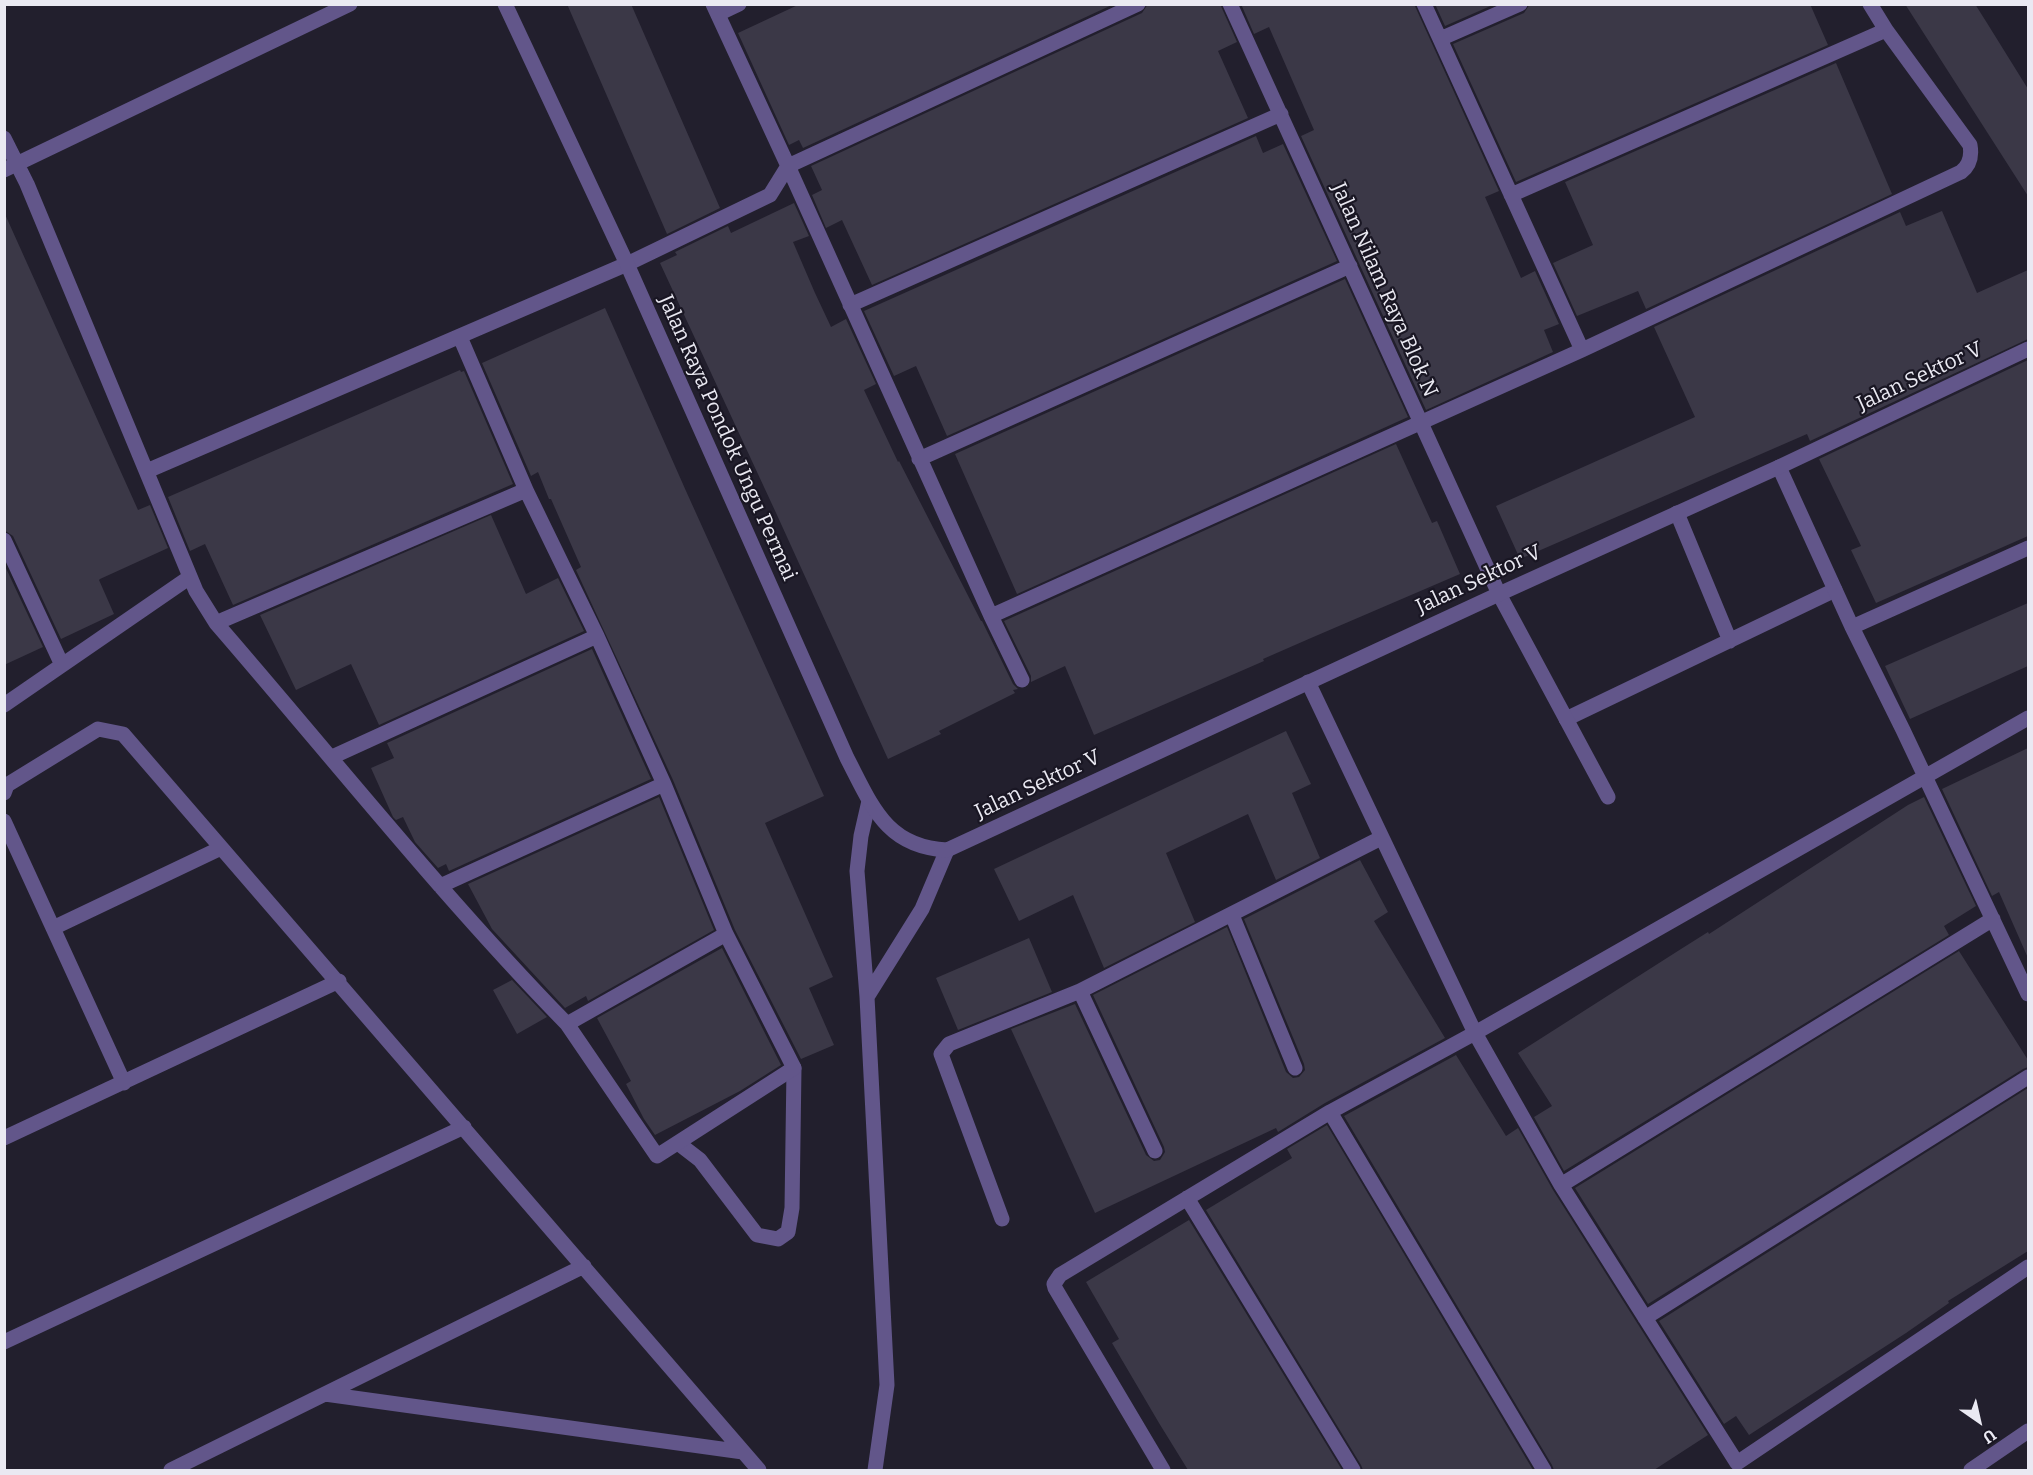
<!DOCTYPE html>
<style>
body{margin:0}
#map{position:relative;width:2033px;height:1475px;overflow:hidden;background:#221f2d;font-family:Bitter,serif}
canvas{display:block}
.frame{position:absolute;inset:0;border:6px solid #eae9f2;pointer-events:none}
.north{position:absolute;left:1949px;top:1391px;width:60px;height:60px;-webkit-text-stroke:4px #191623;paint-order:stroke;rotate:146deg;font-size:16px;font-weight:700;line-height:24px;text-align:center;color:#eae9f2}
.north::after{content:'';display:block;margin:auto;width:21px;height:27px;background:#eae9f2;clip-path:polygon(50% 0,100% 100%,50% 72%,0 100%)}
</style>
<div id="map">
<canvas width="2033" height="1475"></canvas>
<div class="frame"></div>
<div class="north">U</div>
</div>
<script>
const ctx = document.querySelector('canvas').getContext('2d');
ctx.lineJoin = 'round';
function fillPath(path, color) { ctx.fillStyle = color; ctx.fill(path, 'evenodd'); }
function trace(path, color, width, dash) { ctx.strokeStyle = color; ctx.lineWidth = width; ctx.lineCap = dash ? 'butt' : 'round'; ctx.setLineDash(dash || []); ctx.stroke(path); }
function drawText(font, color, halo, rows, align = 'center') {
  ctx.font = font + ' Bitter,serif'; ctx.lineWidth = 4.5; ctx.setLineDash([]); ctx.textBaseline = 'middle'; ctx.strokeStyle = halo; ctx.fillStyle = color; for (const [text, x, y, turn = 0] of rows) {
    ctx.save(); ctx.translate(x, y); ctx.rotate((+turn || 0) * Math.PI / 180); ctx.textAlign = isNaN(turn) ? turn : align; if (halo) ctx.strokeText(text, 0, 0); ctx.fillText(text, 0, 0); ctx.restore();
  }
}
const building = new Path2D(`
 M 567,4 L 631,4 L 720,208 L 667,234 Z
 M 800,4 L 1114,4 L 803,148 L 799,140 L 789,145 L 738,33 Z
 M 1148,4 L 1220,4 L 1237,42 L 1218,51 L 1248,118 L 872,285 L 842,220 L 826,228 L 812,195 L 822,190 L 811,166 L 1142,13 Z
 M 1241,4 L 1414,4 L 1499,191 L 1485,197 L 1521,278 L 1535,271 L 1559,324 L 1544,330 L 1553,352 L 1426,410 L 1301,136 L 1314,130 L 1269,27 L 1254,34 Z
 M 1435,4 L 1495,4 L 1445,26 Z
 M 1530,4 L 1810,4 L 1828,45 L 1516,182 L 1453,44 L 1524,13 Z
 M 1905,4 L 1975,4 L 1987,23 L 2028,89 L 2028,196 Z
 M 1836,63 L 1892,194 L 1646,309 L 1638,291 L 1577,316 L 1553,263 L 1593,245 L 1565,182 Z
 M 1256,136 L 1263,153 L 1283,144 L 1337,261 L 947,436 L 916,366 L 894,376 L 864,311 Z
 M 794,203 L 809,236 L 793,242 L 815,293 L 831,327 L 846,319 L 876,384 L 864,390 L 898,462 L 899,461 L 981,621 L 982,621 L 1013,684 L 1018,689 L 1013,690 L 1015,693 L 939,731 L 941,734 L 888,759 L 777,515 L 660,263 L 677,255 L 675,252 L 728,226 L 731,233 Z
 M 1942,211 L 1977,293 L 2028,270 L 2028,339 L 1810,441 L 1807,434 L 1520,559 L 1496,506 L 1695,417 L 1654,327 L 1900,212 L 1906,226 Z
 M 4,212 L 138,510 L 150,505 L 168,548 L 100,579 L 99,580 L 114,614 L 61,639 L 13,536 L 4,530 Z
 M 1345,279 L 1408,417 L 1017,594 L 955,454 Z
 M 605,308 L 686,491 L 824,796 L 765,823 L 833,977 L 809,988 L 834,1045 L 801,1059 L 735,930 L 673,780 L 576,570 L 581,567 L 551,499 L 549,499 L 538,472 L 531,476 L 482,363 Z
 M 2028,360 L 2028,536 L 1876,603 L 1851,550 L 1861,546 L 1819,459 Z
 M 460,370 L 461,372 L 464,371 L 513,484 L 233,605 L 205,544 L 190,551 L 168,497 Z
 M 1396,444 L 1432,523 L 1437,521 L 1460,574 L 1311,638 L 1263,659 L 1264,661 L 1094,735 L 1065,666 L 1031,682 L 1031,676 L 1004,621 Z
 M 491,515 L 526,594 L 558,578 L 584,631 L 379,725 L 351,664 L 296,690 L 260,615 Z
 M 4,564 L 43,647 L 4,665 Z
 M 2028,603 L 2028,666 L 1910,719 L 1885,666 Z
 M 592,649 L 651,779 L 449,871 L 446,864 L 438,868 L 415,842 L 403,817 L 396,820 L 393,817 L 371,768 L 394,758 L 387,743 Z
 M 1286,731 L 1311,784 L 1292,793 L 1320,858 L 1276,880 L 1248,814 L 1166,853 L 1195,922 L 1104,968 L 1073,895 L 1019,921 L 994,869 Z
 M 2028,748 L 2028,958 L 1999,892 L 1992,896 L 1942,789 Z
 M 659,797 L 714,930 L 588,1001 L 586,996 L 565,1008 L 492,929 L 468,884 Z
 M 1924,797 L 1976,906 L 1944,926 L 1949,935 L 1564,1171 L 1534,1117 L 1552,1106 L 1518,1053 L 1681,949 L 1708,932 L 1709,934 L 1908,805 Z
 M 1360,860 L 1388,912 L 1374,921 L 1445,1038 L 1325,1103 L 1278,1132 L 1276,1128 L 1095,1213 L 1011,1029 L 1075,1004 L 1146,1155 L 1154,1161 L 1160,1160 L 1165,1152 L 1164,1147 L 1093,995 L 1227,927 L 1286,1072 L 1293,1078 L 1299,1077 L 1305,1070 L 1304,1064 L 1244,919 Z
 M 1029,938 L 1052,992 L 958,1030 L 936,978 Z
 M 722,948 L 781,1065 L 740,1091 L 655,1135 L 644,1119 L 626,1084 L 631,1081 L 597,1018 Z
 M 1959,951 L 2028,1060 L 2028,1067 L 2023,1069 L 1648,1304 L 1575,1188 Z
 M 512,980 L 547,1017 L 517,1034 L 493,990 Z
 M 1456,1055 L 1506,1136 L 1518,1128 L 1553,1190 L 1708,1435 L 1654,1470 L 1554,1470 L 1552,1465 L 1344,1116 Z
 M 2028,1088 L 2028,1251 L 1948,1301 L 1949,1303 L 1906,1333 L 1749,1435 L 1736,1416 L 1724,1424 L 1659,1321 Z
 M 1327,1125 L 1533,1470 L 1363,1470 L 1361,1465 L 1206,1210 L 1292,1158 L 1287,1149 Z
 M 1189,1220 L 1342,1470 L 1188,1470 L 1159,1423 L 1112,1343 L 1119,1339 L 1086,1282 Z`);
const service = new Path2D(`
 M 1677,513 L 1730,641
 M 1566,719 L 1835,590
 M 678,1143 L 700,1160 L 757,1235 L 778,1239 L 788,1232 L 792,1208 L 794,1068`);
const minor = new Path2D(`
 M 713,4 L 788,166 L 991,616 L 1022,680
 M 1230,4 L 1499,594 L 1608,797
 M 1424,4 L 1582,350
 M 718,14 L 739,4
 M 1440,39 L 1520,4
 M 4,138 L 27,184 L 196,591 L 216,623 C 332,757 443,897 567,1024 L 726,934
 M 4,170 L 350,4
 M 1511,195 L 1886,30
 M 850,305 L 1281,114
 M 460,337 L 526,490 L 597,636 L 664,784 L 726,934 L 794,1068 L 657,1156 L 567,1024
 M 919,459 L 1350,266
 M 1779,467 L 1852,627 L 1903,730 L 2028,994
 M 147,471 L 627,264 L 770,195 L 788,166 L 1138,4
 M 4,540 L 62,665
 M 991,616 L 1582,350 L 1961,172 C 1970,165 1972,156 1970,145 L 1886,30 L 1870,4
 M 216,623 L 526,490
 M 1852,627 L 2028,548
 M 1308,682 L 1475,1033 L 1561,1185 L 1737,1463 L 2028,1267
 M 4,705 L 190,577
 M 332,757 L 597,636
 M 4,793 L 7,785 L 98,729 L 123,734 L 759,1470
 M 869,801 L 861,836 L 857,871 L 867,997 L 887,1385 L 875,1470
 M 4,821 L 53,928
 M 440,886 L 664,784
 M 1232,915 L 1295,1068
 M 1080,991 L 1155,1151
 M 867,997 L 922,909 L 947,850
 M 124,1083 L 53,928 L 221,848
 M 1330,1112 L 1544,1470
 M 4,1138 L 339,981
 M 1561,1185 L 1993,919
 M 1187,1198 L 1353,1470
 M 1002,1219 L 941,1054 L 949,1044 L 1080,991 L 1381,838
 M 1645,1318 L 2028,1077
 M 4,1342 L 464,1127
 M 325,1394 L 743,1452
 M 171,1470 L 584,1266
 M 1163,1470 L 1055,1288 L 1054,1284 L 1060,1275 L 1330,1112 L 1475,1033 L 2028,718
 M 1971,1470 L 2028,1431`);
const tertiary = new Path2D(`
 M 505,4 L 627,264 L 847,758 C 872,806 886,847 947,850 L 1499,594 L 1779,467 L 2028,349`);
const streetNames = [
 ["Jalan Nilam Raya Blok N",1384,290,66],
 ["Jalan Sektor V",1920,377,-25],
 ["Jalan Raya Pondok Ungu Permai",727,438,66],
 ["Jalan Sektor V",1479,580,-25],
 ["Jalan Sektor V",1038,785,-25]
];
fillPath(building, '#3b3847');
trace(service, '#62568a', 15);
trace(minor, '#62568a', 15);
trace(tertiary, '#62568a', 15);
drawText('21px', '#eae9f2', '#191623', streetNames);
</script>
